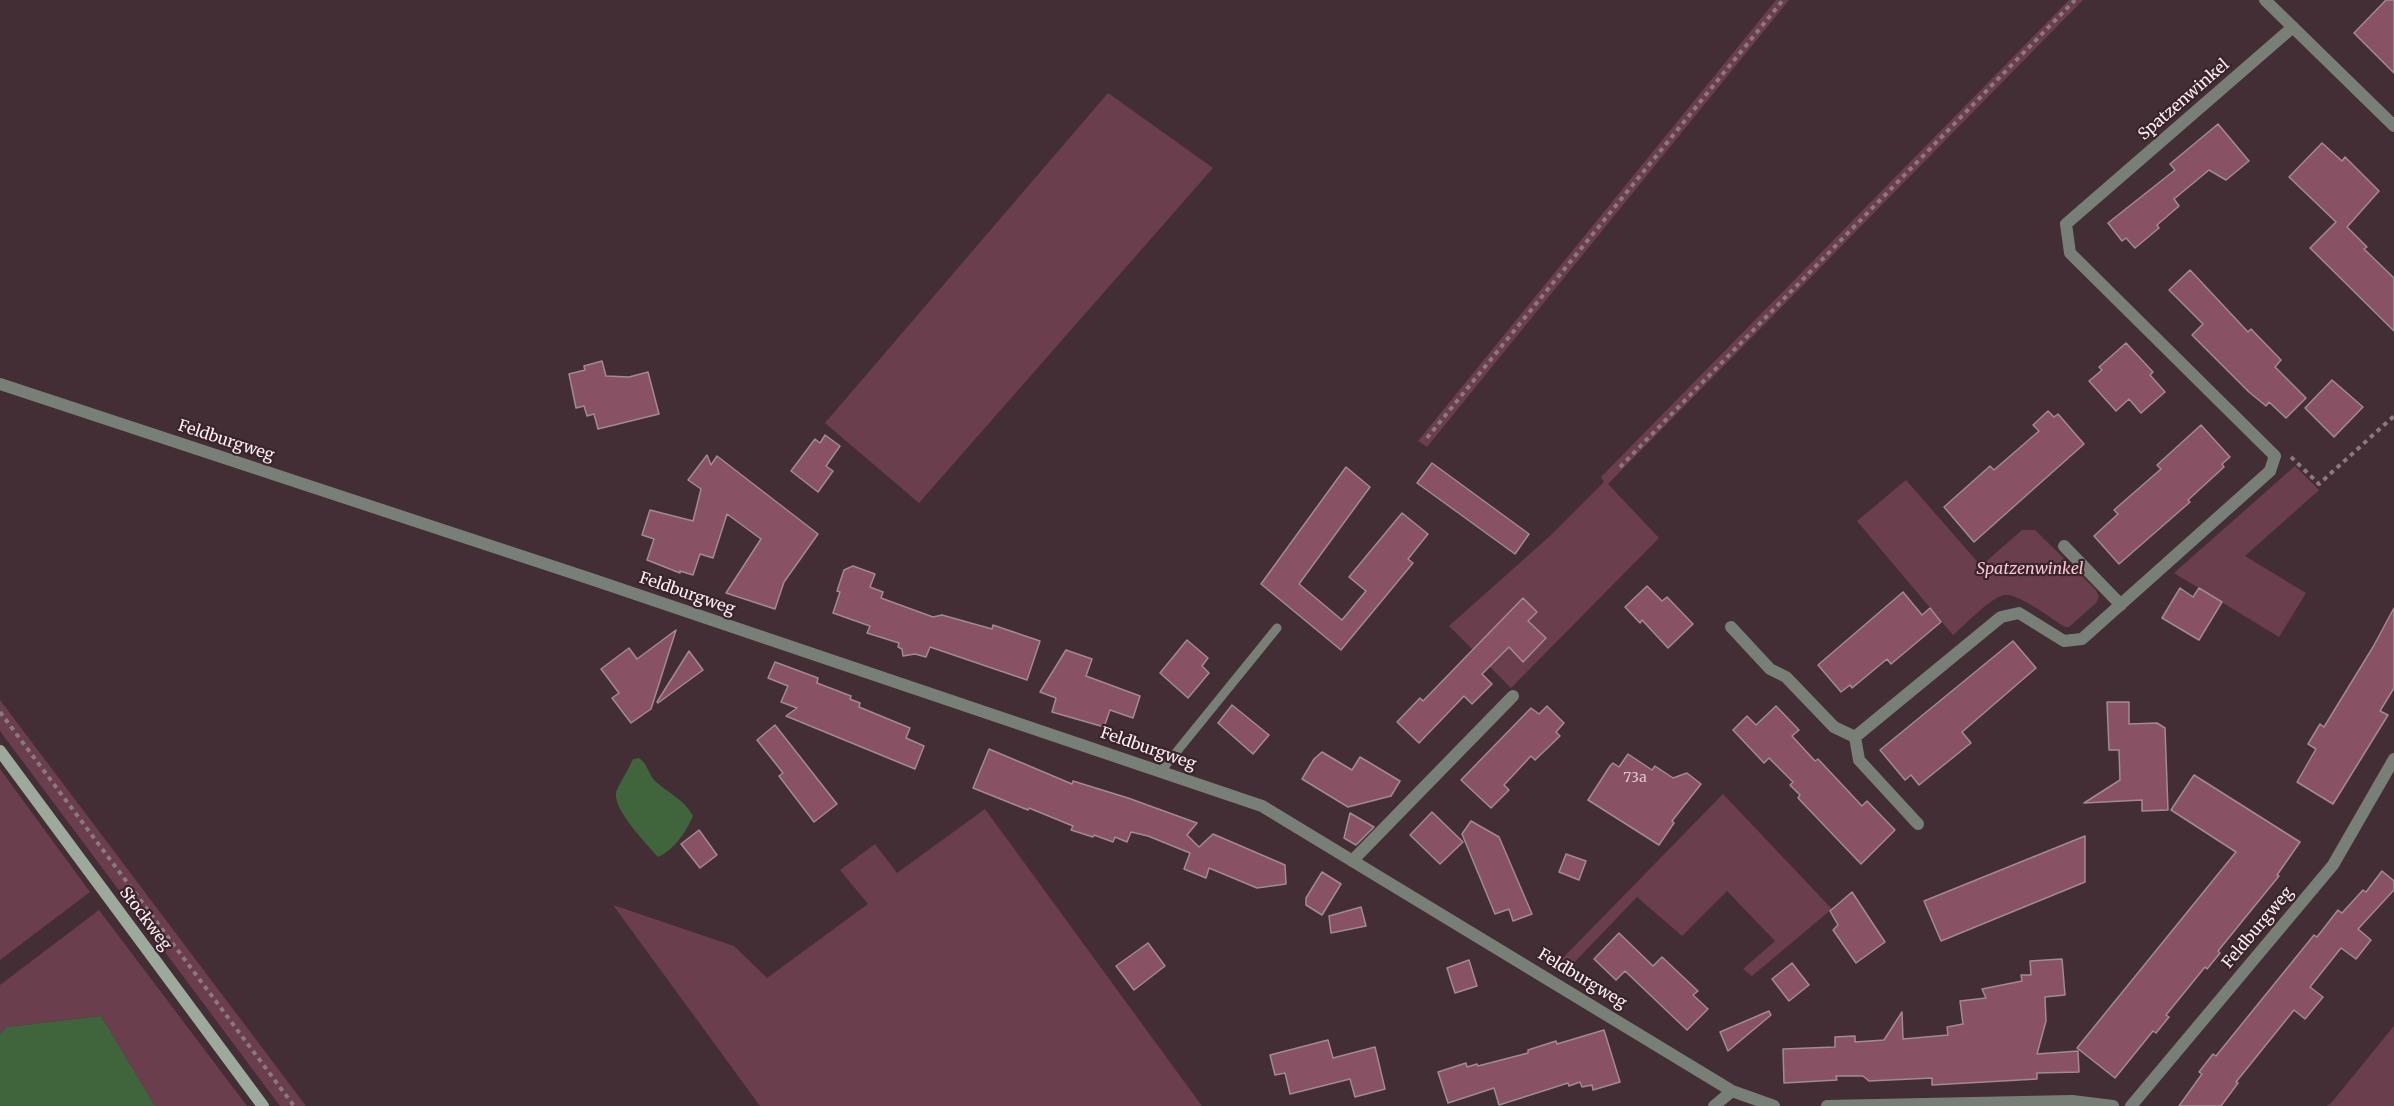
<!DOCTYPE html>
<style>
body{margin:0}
canvas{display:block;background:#422e34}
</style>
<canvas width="2394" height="1106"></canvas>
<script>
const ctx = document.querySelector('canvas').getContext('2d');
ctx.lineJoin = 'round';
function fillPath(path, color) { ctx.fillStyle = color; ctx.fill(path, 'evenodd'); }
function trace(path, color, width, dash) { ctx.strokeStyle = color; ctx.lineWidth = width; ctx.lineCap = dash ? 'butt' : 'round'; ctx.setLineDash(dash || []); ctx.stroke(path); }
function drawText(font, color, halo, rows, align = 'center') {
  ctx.font = font + ' Merriweather,serif'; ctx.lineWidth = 4.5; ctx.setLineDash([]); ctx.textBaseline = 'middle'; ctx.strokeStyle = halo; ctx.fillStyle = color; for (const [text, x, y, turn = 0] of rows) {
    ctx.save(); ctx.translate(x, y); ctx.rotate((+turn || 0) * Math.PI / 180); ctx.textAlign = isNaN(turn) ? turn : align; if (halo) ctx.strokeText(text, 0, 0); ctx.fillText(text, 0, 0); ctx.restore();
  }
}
const green = new Path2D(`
 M 1776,0 L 1789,0 L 1427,447 L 1418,441 Z
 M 2069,0 L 2083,0 L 1608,484 L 1659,538 L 1511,688 L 1449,626 L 1550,536 L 1604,482 L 1601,477 Z
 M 1108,93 L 1213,168 L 919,503 L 825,423 Z
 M 2295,466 L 2319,490 L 2245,556 L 2306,593 L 2279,637 L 2174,573 Z
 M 1906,480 L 1981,566 L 2022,530 L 2035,530 L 2096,590 L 2099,597 L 2096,603 L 2069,627 L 2065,627 C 2053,620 2017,592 2004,595 C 1990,598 1965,625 1953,635 L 1857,521 Z
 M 0,700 L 306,1106 L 280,1106 L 0,731 Z
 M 0,769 L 90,892 L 0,960 Z
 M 1723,794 L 1832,909 L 1752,976 L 1743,969 L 1775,941 L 1727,891 L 1682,936 L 1637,897 L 1566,971 L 1556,965 Z
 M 985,809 L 1202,1106 L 760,1106 L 613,905 L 734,946 L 767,978 L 868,904 L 840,870 L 875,844 L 897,873 Z
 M 99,910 L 247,1106 L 155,1106 L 101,1016 L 7,1027 L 0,1034 L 0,985 Z
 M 2394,1026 L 2394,1106 L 2327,1106 L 2332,1102 Z`);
const water = new Path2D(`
 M 639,758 C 648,764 648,774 655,781 C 669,794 683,798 693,816 C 686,832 674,850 658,857 C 646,843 614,811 616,793 C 617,787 629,769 633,759 Z
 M 101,1016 L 155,1106 L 0,1106 L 0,1034 L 7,1027 Z`);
const building = new Path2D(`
 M 2386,0 L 2394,0 L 2394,73 L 2354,33 Z
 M 2218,124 L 2249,161 L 2226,180 L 2209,170 L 2174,199 L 2179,206 L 2157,225 L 2159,228 L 2135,248 L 2126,238 L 2122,241 L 2108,223 L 2175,170 L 2170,164 Z
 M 2322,143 L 2342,161 L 2345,157 L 2379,191 L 2347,227 L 2367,247 L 2364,249 L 2394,278 L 2394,331 L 2310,248 L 2336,222 L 2289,177 Z
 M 2190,270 L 2248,332 L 2251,329 L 2281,360 L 2275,367 L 2306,398 L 2286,418 L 2269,402 L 2266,406 L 2249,392 L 2192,335 L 2203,324 L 2169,290 Z
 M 2126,343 L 2153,372 L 2150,375 L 2165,392 L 2141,413 L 2129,399 L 2116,411 L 2089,381 L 2102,370 L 2099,367 Z
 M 602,361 L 606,376 L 629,377 L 648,372 L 659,414 L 598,429 L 594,414 L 587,416 L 584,406 L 576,408 L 569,374 L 585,370 L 584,366 Z
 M 2332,380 L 2363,407 L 2334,437 L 2305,408 Z
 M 2048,411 L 2054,417 L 2058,414 L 2084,444 L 1974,542 L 1944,507 L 1990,466 L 1994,470 L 2039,431 L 2033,425 Z
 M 2201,425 L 2230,457 L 2222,464 L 2224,467 L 2188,500 L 2190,502 L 2119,564 L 2094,536 L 2118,514 L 2114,510 L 2161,469 L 2157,465 Z
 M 825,435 L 840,446 L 826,466 L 833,471 L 818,492 L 791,471 L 815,439 L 820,443 Z
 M 707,455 L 711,465 L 717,456 L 818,534 L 784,582 L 775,609 L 726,593 L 761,539 L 727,514 L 713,558 L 700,554 L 693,575 L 680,571 L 680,573 L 647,560 L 654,539 L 642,535 L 650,510 L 693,521 L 701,489 L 688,480 Z
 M 1432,463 L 1529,534 L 1515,554 L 1417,483 Z
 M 1346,467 L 1370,487 L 1299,584 L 1342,620 L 1366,591 L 1349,577 L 1402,513 L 1428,534 L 1408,559 L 1413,563 L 1341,650 L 1261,584 Z
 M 853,566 L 875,574 L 870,587 L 883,592 L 881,598 L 933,617 L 942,615 L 992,629 L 993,625 L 1040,641 L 1027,680 L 930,647 L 926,657 L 915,654 L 903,656 L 902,649 L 898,647 L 899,643 L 867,633 L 870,626 L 833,613 L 840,592 L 837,591 L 844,570 Z
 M 1647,586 L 1662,601 L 1667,597 L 1693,624 L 1668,648 L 1642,620 L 1640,623 L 1625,607 Z
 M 2180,588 L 2193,597 L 2199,588 L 2222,602 L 2199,640 L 2162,618 Z
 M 1903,592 L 1922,615 L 1930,608 L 1941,622 L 1891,664 L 1887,659 L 1852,688 L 1850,685 L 1841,692 L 1818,665 Z
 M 1523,598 L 1537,612 L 1528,621 L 1546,638 L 1523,662 L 1509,647 L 1482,674 L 1492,684 L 1472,704 L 1464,696 L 1419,743 L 1397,722 L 1420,698 L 1423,701 Z
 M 2394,608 L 2394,688 L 2380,711 L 2388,715 L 2333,804 L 2297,782 L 2316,749 L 2308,744 L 2320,724 L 2324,727 L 2373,647 Z
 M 676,630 L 651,709 L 631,723 L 612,698 L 619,693 L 601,669 L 629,648 L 637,659 Z
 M 1187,640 L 1208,658 L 1202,666 L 1209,673 L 1188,698 L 1160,673 Z
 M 2013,641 L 2036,668 L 1962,732 L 1971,743 L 1919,785 L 1911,775 L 1905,780 L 1880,750 Z
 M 1066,650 L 1092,659 L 1086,676 L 1140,696 L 1133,718 L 1110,710 L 1104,727 L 1052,712 L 1056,698 L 1040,692 Z
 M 689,651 L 703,670 L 658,703 L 657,702 Z
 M 775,662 L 818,678 L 817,683 L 851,696 L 850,699 L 860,703 L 859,707 L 910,728 L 906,738 L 924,746 L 915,769 L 786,716 L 797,708 L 781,702 L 788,686 L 768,678 Z
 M 2107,702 L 2129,702 L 2129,724 L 2157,723 L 2165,728 L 2168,810 L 2142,811 L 2142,800 L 2084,803 L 2120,780 L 2119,750 L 2109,750 Z
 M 1232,705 L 1269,735 L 1253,754 L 1218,723 Z
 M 1547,706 L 1564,723 L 1556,732 L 1560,736 L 1535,760 L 1531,756 L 1504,785 L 1509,790 L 1491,808 L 1461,780 L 1531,708 L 1539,714 Z
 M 1776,706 L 1799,730 L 1792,736 L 1815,761 L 1818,759 L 1862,806 L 1867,801 L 1895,830 L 1861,864 L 1798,798 L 1800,795 L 1790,785 L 1793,782 L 1769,758 L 1764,763 L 1733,730 L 1747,716 L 1756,725 Z
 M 775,725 L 837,804 L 814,822 L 779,776 L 783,773 L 757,740 Z
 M 989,749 L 1072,784 L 1073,781 L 1128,798 L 1197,823 L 1187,835 L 1199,847 L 1213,834 L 1285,865 L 1286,884 L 1257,888 L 1209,868 L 1206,878 L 1184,869 L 1190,853 L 1148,836 L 1131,832 L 1127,842 L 1115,837 L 1113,842 L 1094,835 L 1093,837 L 1071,830 L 1073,826 L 1029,808 L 1028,810 L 973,788 Z
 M 1322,752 L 1352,770 L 1360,757 L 1400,781 L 1391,796 L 1348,807 L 1302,779 L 1314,759 Z
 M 1628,754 L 1652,770 L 1655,766 L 1673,778 L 1687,773 L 1701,784 L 1672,821 L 1674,823 L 1659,845 L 1588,800 L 1610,766 L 1613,763 L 1619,767 Z
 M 2194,775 L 2300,842 L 2277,875 L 2279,876 L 2218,951 L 2220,953 L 2207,969 L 2205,967 L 2166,1015 L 2169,1017 L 2156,1033 L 2153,1031 L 2115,1078 L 2077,1048 L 2236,852 L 2171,810 Z
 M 1432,812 L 1463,842 L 1440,864 L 1410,835 Z
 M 1350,813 L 1374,827 L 1356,845 L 1344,838 Z
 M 1471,821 L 1499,837 L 1532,914 L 1513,921 L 1509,909 L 1495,914 L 1462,834 Z
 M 699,830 L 717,855 L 700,868 L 681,844 Z
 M 2085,836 L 2085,882 L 1941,941 L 1924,901 Z
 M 1566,854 L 1586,861 L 1579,880 L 1559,872 Z
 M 2382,871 L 2394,881 L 2394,890 L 2358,929 L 2371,940 L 2356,959 L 2341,948 L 2310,987 L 2323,997 L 2305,1019 L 2294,1010 L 2236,1082 L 2238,1083 L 2221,1106 L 2179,1106 L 2202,1074 L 2199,1072 L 2213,1054 L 2216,1056 L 2314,935 L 2317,937 L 2338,910 L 2342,913 L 2363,890 L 2366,892 Z
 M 1322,872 L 1341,884 L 1322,915 L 1306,905 L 1306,898 Z
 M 1852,892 L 1885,942 L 1856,963 L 1833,930 L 1838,925 L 1830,911 Z
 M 1361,907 L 1366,926 L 1331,933 L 1329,916 Z
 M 1619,933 L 1653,966 L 1662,957 L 1698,991 L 1693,995 L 1708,1009 L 1687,1030 L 1625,971 L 1616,980 L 1594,959 Z
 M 1148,943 L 1165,966 L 1134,990 L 1116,966 Z
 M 2062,959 L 2065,995 L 2045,997 L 2046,1021 L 2037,1054 L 2078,1051 L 2079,1072 L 2037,1073 L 2037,1079 L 1932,1085 L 1932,1078 L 1869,1081 L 1863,1076 L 1836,1076 L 1837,1080 L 1784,1083 L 1783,1049 L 1835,1047 L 1835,1037 L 1855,1036 L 1855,1042 L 1884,1040 L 1902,1012 L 1903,1039 L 1948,1035 L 1947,1027 L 1963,1024 L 1960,1001 L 1986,998 L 1982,989 L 2022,981 L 2021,975 L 2031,975 L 2030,961 Z
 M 1469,960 L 1477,986 L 1455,993 L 1447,968 Z
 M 1792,963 L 1809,985 L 1789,1001 L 1772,979 Z
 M 1769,1011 L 1771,1015 L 1728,1051 L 1720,1032 Z
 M 1604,1030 L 1620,1082 L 1593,1090 L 1592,1085 L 1582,1087 L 1580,1082 L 1569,1086 L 1568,1083 L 1499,1105 L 1494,1088 L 1448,1103 L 1438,1072 L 1466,1063 L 1467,1067 L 1477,1064 L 1478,1066 L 1528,1053 L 1528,1050 L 1556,1041 L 1557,1044 Z
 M 1328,1040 L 1333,1058 L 1375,1047 L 1385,1089 L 1355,1097 L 1350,1079 L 1290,1094 L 1285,1073 L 1275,1075 L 1270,1055 Z`);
const path = new Path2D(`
 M 1427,438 L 1783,0
 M 2291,457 L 2319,484 L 2394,416
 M 1620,467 L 2075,0
 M 0,712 L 294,1106`);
const lane = new Path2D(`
 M 1161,771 L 1277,628`);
const street = new Path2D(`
 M 2265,0 L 2394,126
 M 0,384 L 588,578 L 1262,806 L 1732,1091 L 1774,1106
 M 2064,546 L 2121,605
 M 1731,627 L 1770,669 L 1786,677 L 1834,727 L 1855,737 L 2001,617 L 2019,613 L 2064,641 L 2082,639 L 2270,471 L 2275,456 L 2070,253 L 2066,224 L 2293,27
 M 1855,737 L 1859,760 L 1918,824
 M 1352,861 L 1513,696
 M 1714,1106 L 1732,1091
 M 1827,1106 L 2072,1101 L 2113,1106
 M 2131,1106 L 2333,865 L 2394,759`);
const secondary = new Path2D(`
 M 0,751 L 263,1106`);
const numberNames = [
 ["73a",1635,778]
];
const streetNames = [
 ["Spatzenwinkel",2184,100,-41],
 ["Feldburgweg",226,441,18],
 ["Feldburgweg",687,594,19],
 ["Feldburgweg",1148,749,19],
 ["Stockweg",145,919,53],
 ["Feldburgweg",2258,928,-50],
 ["Feldburgweg",1582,979,31]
];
const parkNames = [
 ["Spatzenwinkel",2030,569]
];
fillPath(green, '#6a3e4d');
fillPath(water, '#40653c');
fillPath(building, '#895164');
trace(building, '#a28a91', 1.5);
trace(path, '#8b797e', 4, [4.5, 4.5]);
trace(lane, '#787f77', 9);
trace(street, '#787f77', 12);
trace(secondary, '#9ea99d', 12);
drawText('14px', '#dfc7ce', null, numberNames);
drawText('16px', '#fceef2', '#38242a', streetNames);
drawText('italic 16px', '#fbc5d5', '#38242a', parkNames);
</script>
